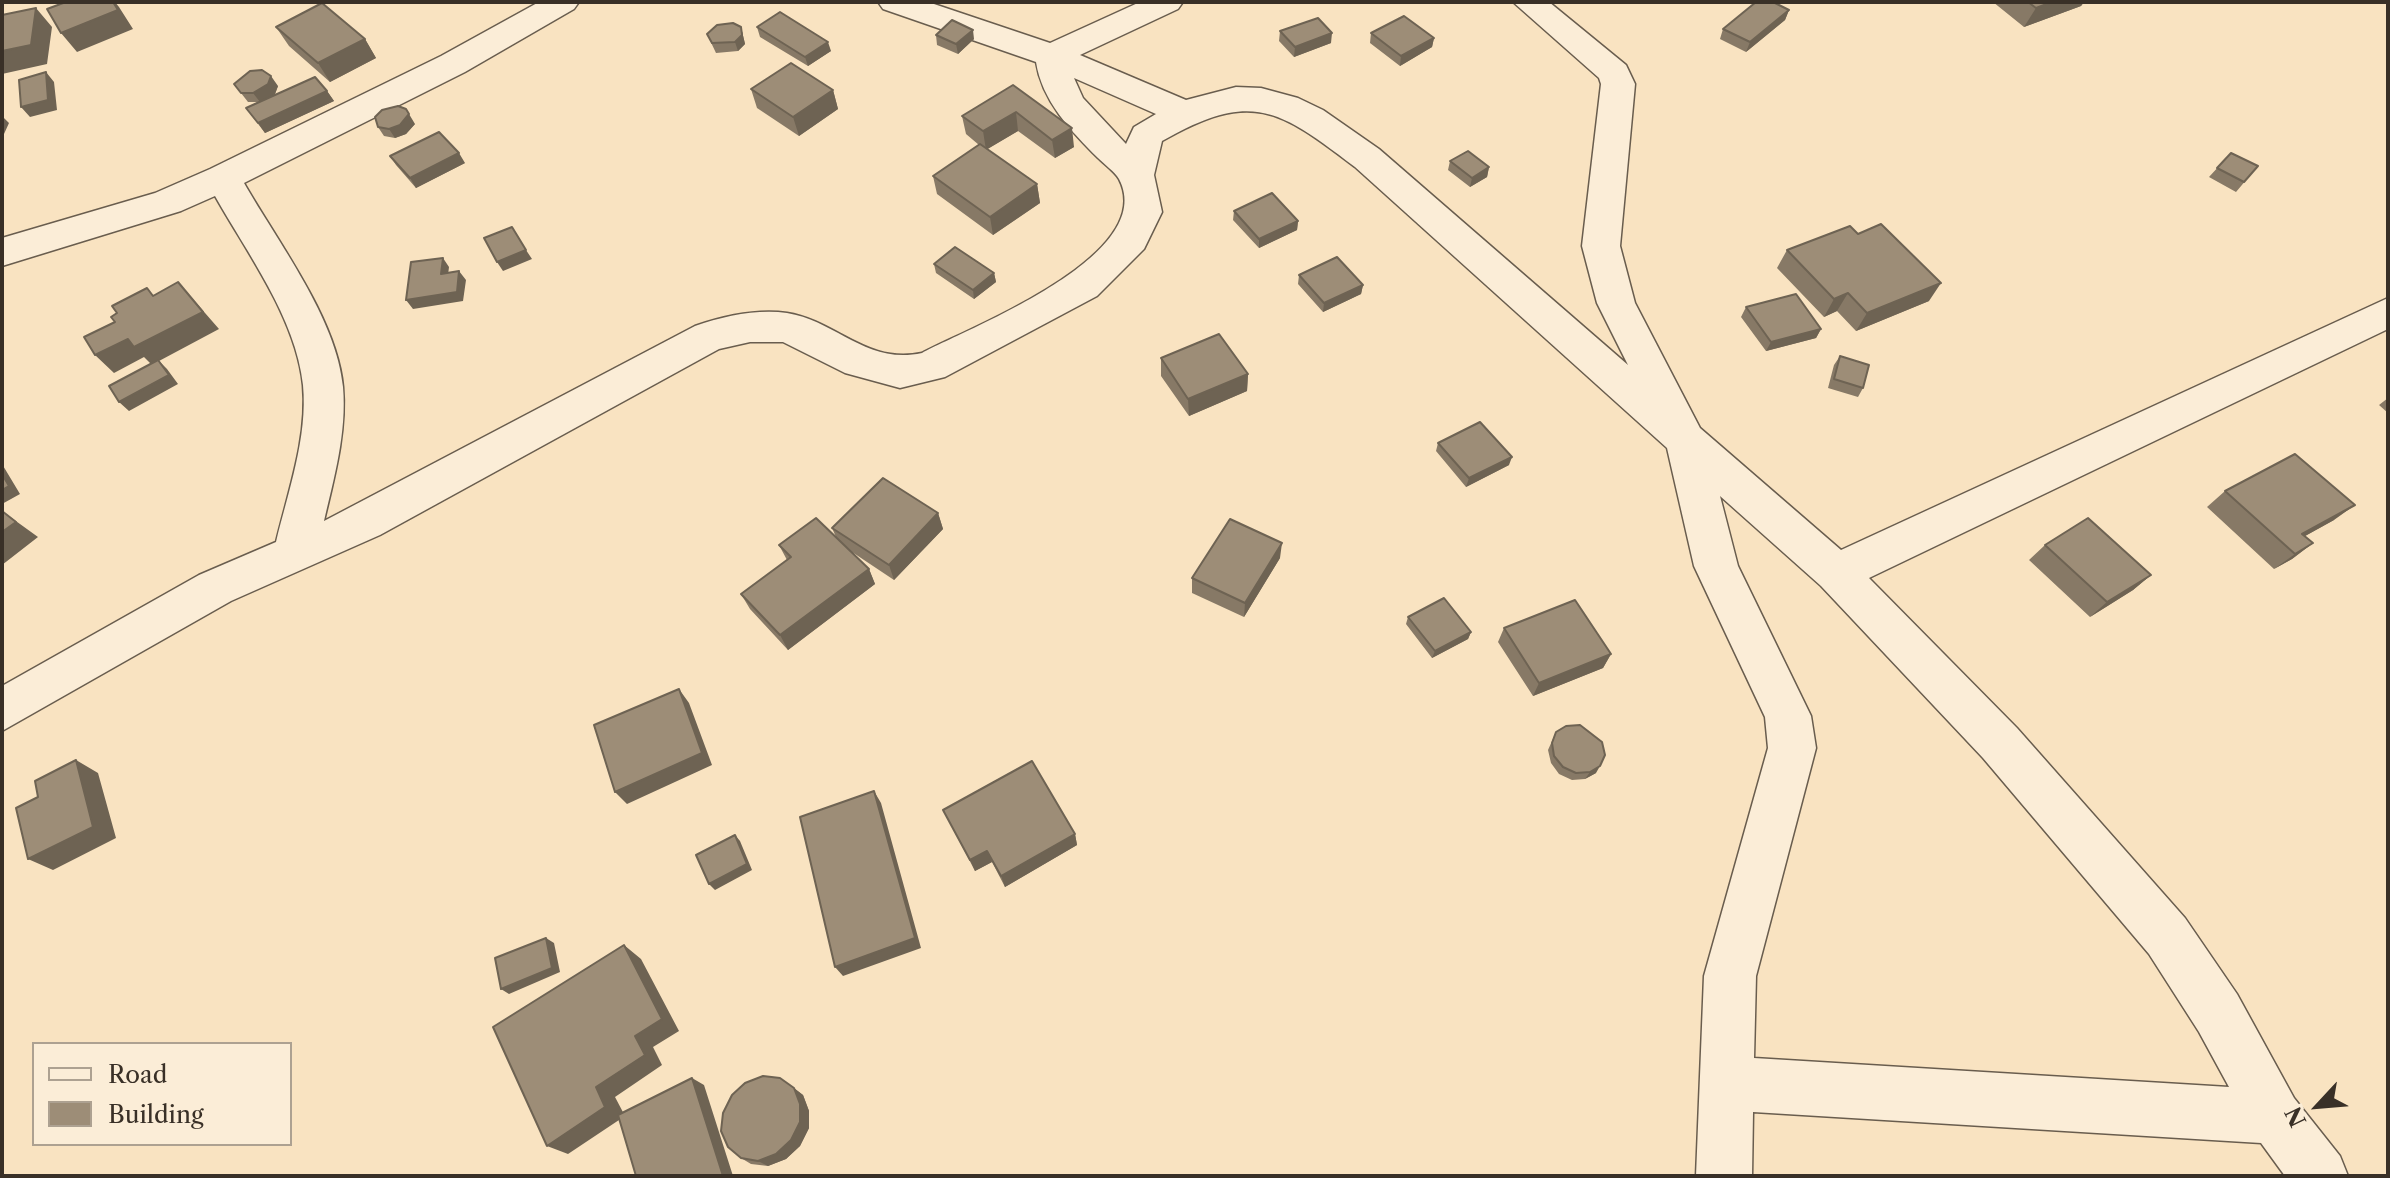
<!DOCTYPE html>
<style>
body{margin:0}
#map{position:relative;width:2390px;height:1178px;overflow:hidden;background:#f9e3c1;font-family:"Libre Caslon Text",serif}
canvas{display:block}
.frame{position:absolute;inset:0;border:4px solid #393027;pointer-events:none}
.legend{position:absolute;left:32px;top:1042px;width:260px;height:104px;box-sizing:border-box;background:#fbedd7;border:2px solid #ada191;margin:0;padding:10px 14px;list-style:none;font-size:24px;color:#393027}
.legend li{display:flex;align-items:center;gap:16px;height:40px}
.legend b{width:40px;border:2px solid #ada191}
.north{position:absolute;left:2278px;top:1066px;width:80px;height:80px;-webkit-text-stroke:6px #fbedd7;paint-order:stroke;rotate:244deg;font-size:22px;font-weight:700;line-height:32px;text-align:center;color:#393027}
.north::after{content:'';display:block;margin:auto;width:28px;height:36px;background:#393027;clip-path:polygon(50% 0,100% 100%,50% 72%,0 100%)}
</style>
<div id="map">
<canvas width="2390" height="1178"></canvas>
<div class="frame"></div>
<ul class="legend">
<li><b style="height:10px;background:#fbedd7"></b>Road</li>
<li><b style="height:22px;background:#9d8d77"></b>Building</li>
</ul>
<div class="north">N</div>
</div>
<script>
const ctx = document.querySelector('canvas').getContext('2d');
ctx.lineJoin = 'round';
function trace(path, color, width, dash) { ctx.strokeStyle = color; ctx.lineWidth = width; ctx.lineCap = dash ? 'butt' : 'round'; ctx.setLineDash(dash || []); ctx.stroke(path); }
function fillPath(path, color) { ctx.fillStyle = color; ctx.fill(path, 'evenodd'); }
const minor = new Path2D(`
 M 539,2 L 579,2 L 574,9 L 465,72 L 244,183 C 277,241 337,319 343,387 C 347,432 334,478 324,521 L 695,326 C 724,316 757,309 787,313 C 837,321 866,365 922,353 C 971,327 1159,255 1119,179 C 1115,172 1104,164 1098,158 C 1071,131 1042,101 1036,62 L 883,9 L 878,2 L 928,2 L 1050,43 L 1140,2 L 1183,2 L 1178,9 L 1080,55 L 1186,100 L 1236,87 L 1261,88 L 1298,98 L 1323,110 L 1379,149 L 1628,365 L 1597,303 L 1582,246 L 1601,84 L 1599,78 L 1513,2 L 1549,2 L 1626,65 L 1635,84 L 1620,246 L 1635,303 L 1700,428 L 1841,550 L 2388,298 L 2388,329 L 1869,578 L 2017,728 L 2185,918 L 2237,994 L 2294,1098 L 2340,1156 L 2348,1176 L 2285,1176 L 2261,1143 L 1753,1112 L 1752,1176 L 1696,1176 L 1704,976 L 1768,748 L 1765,717 L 1694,566 L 1667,448 L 1355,167 C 1278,108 1251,90 1162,141 L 1154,175 L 1162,212 L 1144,249 L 1097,296 L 945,377 L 900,388 L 845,373 L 783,342 L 750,342 L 719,349 L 380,535 L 231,601 L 2,731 L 2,686 L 199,575 L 276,542 C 288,492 308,437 303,385 C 296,318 247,253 215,196 L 181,211 L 2,266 L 2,238 L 155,193 L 210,169 L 441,56 ZM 1074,78 L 1156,114 L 1134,127 L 1126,144 L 1083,98 ZM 1720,496 L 1821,586 L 1983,758 L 2149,954 L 2199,1032 L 2229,1087 L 1754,1058 L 1756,976 L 1816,748 L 1811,716 L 1738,566 Z`);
const wall = new Path2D(`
 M 1993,2 L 2084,2 L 2081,6 L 2024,27 Z
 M 1789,10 L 1785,20 L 1746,52 L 1720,39 L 1723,29 Z
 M 276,27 L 365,39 L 376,58 L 330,82 L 289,46 Z
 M 741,27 L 745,44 L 738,51 L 716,53 L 707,34 Z
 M 757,27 L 831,51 L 808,66 L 760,37 Z
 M 1280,31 L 1331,43 L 1294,57 L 1279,41 Z
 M 1371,33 L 1434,38 L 1432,47 L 1400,66 L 1370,43 Z
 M 936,35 L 974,39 L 958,54 L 937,45 Z
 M 234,84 L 278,86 L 275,94 L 327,91 L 334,101 L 265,133 L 246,108 L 258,102 L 248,102 Z
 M 1013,85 L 1074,147 L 1055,158 L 1018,131 L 987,149 L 1037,184 L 1040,203 L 993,235 L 937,194 L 933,176 L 979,145 L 966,134 L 962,116 Z
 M 751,89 L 833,90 L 838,109 L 799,136 L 757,108 Z
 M 415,124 L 406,134 L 395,138 L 384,136 L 378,127 Z
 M 2231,153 L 2258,166 L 2236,192 L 2209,177 Z
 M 390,156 L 465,163 L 416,188 L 396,165 Z
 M 1450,161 L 1489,167 L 1487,177 L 1470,187 L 1448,170 Z
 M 1234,211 L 1298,221 L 1297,230 L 1259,248 L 1233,220 Z
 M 1787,250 L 1929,301 L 1856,331 L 1837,311 L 1824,317 L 1777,268 Z
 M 934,264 L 994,273 L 996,282 L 974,299 L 936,273 Z
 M 1299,275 L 1363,285 L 1361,294 L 1323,312 L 1298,284 Z
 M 1746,307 L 1821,329 L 1816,338 L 1766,351 L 1741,317 Z
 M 1840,356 L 1863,388 L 1858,397 L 1828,388 L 1834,365 Z
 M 1161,358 L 1248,374 L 1247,391 L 1189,416 L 1161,376 Z
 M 2388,398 L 2388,413 L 2379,405 Z
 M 1438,443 L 1509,465 L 1466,487 L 1436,451 Z
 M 2225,491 L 2334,520 L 2305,536 L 2313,543 L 2292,559 L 2274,569 L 2207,507 Z
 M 938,513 L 943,529 L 894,580 L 852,552 L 869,569 L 875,584 L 788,650 L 750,609 L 741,594 L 787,560 L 779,545 L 836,537 L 832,528 Z
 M 2045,545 L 2151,575 L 2133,590 L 2090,617 L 2029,560 Z
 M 1280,558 L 1244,617 L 1192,593 L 1192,578 Z
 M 1408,617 L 1471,632 L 1468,639 L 1432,658 L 1406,624 Z
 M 1504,628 L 1611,654 L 1603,668 L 1533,696 L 1498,642 Z
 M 1556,732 L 1596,773 L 1585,779 L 1572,780 L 1559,774 L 1551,763 L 1548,750 Z
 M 943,810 L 1075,834 L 1077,845 L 1005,887 L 992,862 L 975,871 Z
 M 780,1078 L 803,1095 L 809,1111 L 809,1128 L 800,1146 L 786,1159 L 768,1166 L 751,1164 L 741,1158 Z`);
const shadedWall = new Path2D(`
 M 113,2 L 115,2 L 119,7 L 133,29 L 77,52 L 61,33 Z
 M 2052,2 L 2084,2 L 2081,6 L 2024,27 L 2036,8 Z
 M 36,8 L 52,27 L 47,64 L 2,74 L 2,51 Z
 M 1789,10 L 1785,20 L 1746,52 L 1750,42 Z
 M 741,27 L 745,44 L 738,51 L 735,42 Z
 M 973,30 L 974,39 L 958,54 L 956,44 Z
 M 1332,33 L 1331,43 L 1294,57 L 1295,47 Z
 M 1434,38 L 1432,47 L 1400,66 L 1401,56 Z
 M 365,39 L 376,58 L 330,82 L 318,63 Z
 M 828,42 L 831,51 L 808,66 L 805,57 Z
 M 46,72 L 54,82 L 57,110 L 30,117 L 21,107 Z
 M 271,76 L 278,86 L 275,94 L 260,102 L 253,93 Z
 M 833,90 L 838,109 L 799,136 L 793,117 Z
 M 327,91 L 334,101 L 265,133 L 258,123 Z
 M 406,109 L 415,124 L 406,134 L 395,138 L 389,129 Z
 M 1016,112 L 1018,131 L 986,150 L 983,131 Z
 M 2,116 L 9,123 L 4,134 L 2,135 Z
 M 1072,128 L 1074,147 L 1055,158 L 1052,140 Z
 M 459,153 L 465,163 L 416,188 L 410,178 Z
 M 1489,167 L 1487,177 L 1470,187 L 1472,178 Z
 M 1037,184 L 1040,203 L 993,235 L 990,217 Z
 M 1298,221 L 1297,230 L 1259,248 L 1259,239 Z
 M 526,250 L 532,259 L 503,271 L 497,262 Z
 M 443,258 L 449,267 L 447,283 L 441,274 Z
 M 459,271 L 466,280 L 463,301 L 413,309 L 406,300 Z
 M 994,273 L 996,282 L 974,299 L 973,290 Z
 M 178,282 L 219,329 L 159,361 L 167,369 L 178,384 L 129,411 L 119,402 L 152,365 L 144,357 L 114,373 L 95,355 Z
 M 1941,283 L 1929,301 L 1856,331 L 1867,313 Z
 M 1363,285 L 1361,294 L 1323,312 L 1324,303 Z
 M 1848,293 L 1837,311 L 1824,317 L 1834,299 Z
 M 1821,329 L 1816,338 L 1766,351 L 1771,342 Z
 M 1248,374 L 1247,391 L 1189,416 L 1188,399 Z
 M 1512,457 L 1509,465 L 1466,487 L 1469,478 Z
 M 2,464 L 20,494 L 2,504 Z
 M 2355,505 L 2334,520 L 2287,546 L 2302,534 Z
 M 2,511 L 38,537 L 2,565 Z
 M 938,513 L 943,529 L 894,580 L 889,565 Z
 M 1282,543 L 1280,558 L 1244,617 L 1245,603 Z
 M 2313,543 L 2292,559 L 2274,569 L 2295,554 Z
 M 869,569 L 875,584 L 788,650 L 780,635 Z
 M 2151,575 L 2133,590 L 2090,617 L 2107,602 Z
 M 1471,632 L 1468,639 L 1432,658 L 1435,651 Z
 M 1611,654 L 1603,668 L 1533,696 L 1539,683 Z
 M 679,689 L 689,703 L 712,765 L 627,804 L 615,792 Z
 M 76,760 L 98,773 L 116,838 L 53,870 L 28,859 Z
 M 1600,766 L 1596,773 L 1585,779 L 1590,772 Z
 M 874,791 L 881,803 L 921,948 L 843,976 L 835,967 Z
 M 1075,834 L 1077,845 L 1005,887 L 1001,876 Z
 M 735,835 L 740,841 L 752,870 L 715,890 L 709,884 Z
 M 987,851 L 992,862 L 975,871 L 970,860 Z
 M 546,938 L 554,943 L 560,972 L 509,994 L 501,989 Z
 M 624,945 L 641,959 L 679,1031 L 653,1047 L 662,1065 L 615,1097 L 625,1116 L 568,1154 L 547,1146 L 596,1087 Z
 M 692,1078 L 704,1085 L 733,1176 L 723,1176 Z
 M 794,1088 L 803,1095 L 809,1111 L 809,1128 L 800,1146 L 786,1159 L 768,1166 L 758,1161 Z`);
const building = new Path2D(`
 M 66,2 L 113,2 L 118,10 L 61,33 L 47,9 Z
 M 1756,2 L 1773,2 L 1789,10 L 1750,42 L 1723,29 Z
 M 2028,2 L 2052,2 L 2036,8 Z
 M 322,3 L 365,39 L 318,63 L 276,27 Z
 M 36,8 L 31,45 L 2,51 L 2,15 Z
 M 780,12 L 828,42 L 805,57 L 757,27 Z
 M 1404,16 L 1434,38 L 1401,56 L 1371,33 Z
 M 1318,18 L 1332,33 L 1295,47 L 1280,31 Z
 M 952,20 L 973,30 L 956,44 L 936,35 Z
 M 733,23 L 741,27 L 742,35 L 735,42 L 712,43 L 707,34 L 717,25 Z
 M 791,63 L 833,90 L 793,117 L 751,89 Z
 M 262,70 L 271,76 L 268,84 L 253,93 L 241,93 L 234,84 L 250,71 Z
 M 46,72 L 48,100 L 21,107 L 19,80 Z
 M 315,77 L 327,91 L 258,123 L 246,108 Z
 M 1013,85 L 1072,128 L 1052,140 L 1016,112 L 983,131 L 962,116 Z
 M 398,106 L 406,109 L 409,114 L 400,125 L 389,129 L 378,127 L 375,117 L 382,110 Z
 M 439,132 L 459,153 L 410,178 L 390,156 Z
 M 980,144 L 1037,184 L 990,217 L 933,176 Z
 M 1468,151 L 1489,167 L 1472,178 L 1450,161 Z
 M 2231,153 L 2258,166 L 2244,182 L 2217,168 Z
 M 1272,193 L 1298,221 L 1259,239 L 1234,211 Z
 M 1881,224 L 1941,283 L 1867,313 L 1848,293 L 1834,299 L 1787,250 L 1850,226 L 1858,234 Z
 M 512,227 L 526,250 L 497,262 L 484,238 Z
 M 955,247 L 994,273 L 973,290 L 934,264 Z
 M 1337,257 L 1363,285 L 1324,303 L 1299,275 Z
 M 443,258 L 441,274 L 459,271 L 457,292 L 406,300 L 411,262 Z
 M 178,282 L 203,312 L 134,347 L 128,339 L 95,355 L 84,337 L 115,322 L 111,317 L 117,313 L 112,306 L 147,288 L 153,296 Z
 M 1796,294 L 1821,329 L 1771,342 L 1746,307 Z
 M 1219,334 L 1248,374 L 1188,399 L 1161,358 Z
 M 1840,356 L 1869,365 L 1863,388 L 1834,379 Z
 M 158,360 L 169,375 L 119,402 L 109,386 Z
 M 1480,422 L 1512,457 L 1469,478 L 1438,443 Z
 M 2295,454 L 2355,505 L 2302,534 L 2313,543 L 2295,554 L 2225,491 Z
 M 2,474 L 9,486 L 2,490 Z
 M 883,478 L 938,513 L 889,565 L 832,528 Z
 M 2,511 L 16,522 L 2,532 Z
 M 816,518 L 869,569 L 780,635 L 741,594 L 791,557 L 779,545 Z
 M 2088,518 L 2151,575 L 2107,602 L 2045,545 Z
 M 1230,519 L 1282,543 L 1245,603 L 1192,578 Z
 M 1444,598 L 1471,632 L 1435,651 L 1408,617 Z
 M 1575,600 L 1611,654 L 1539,683 L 1504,628 Z
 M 679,689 L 702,753 L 615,792 L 594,725 Z
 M 1580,725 L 1602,742 L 1605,755 L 1600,766 L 1590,772 L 1576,773 L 1563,767 L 1554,756 L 1552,743 L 1556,732 L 1566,726 Z
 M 76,760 L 93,827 L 28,859 L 16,808 L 38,797 L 35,781 Z
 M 1032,761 L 1075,834 L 1001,876 L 987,851 L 970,860 L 943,810 Z
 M 874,791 L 915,938 L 835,967 L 800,817 Z
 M 735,835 L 747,864 L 709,884 L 696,855 Z
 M 546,938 L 552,968 L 501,989 L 495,958 Z
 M 624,945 L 662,1019 L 635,1036 L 645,1055 L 596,1087 L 605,1107 L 547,1146 L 493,1027 Z
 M 763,1076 L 780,1078 L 794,1088 L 800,1104 L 800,1122 L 791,1140 L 776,1154 L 758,1161 L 741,1158 L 728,1147 L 721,1131 L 723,1113 L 732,1095 L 745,1083 Z
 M 692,1078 L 723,1176 L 636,1176 L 618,1115 Z`);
trace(minor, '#695d4e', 3);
fillPath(minor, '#fbedd7');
fillPath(wall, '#877966');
fillPath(shadedWall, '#6e6353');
fillPath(building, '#9d8d77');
trace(building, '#6e6353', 2);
</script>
